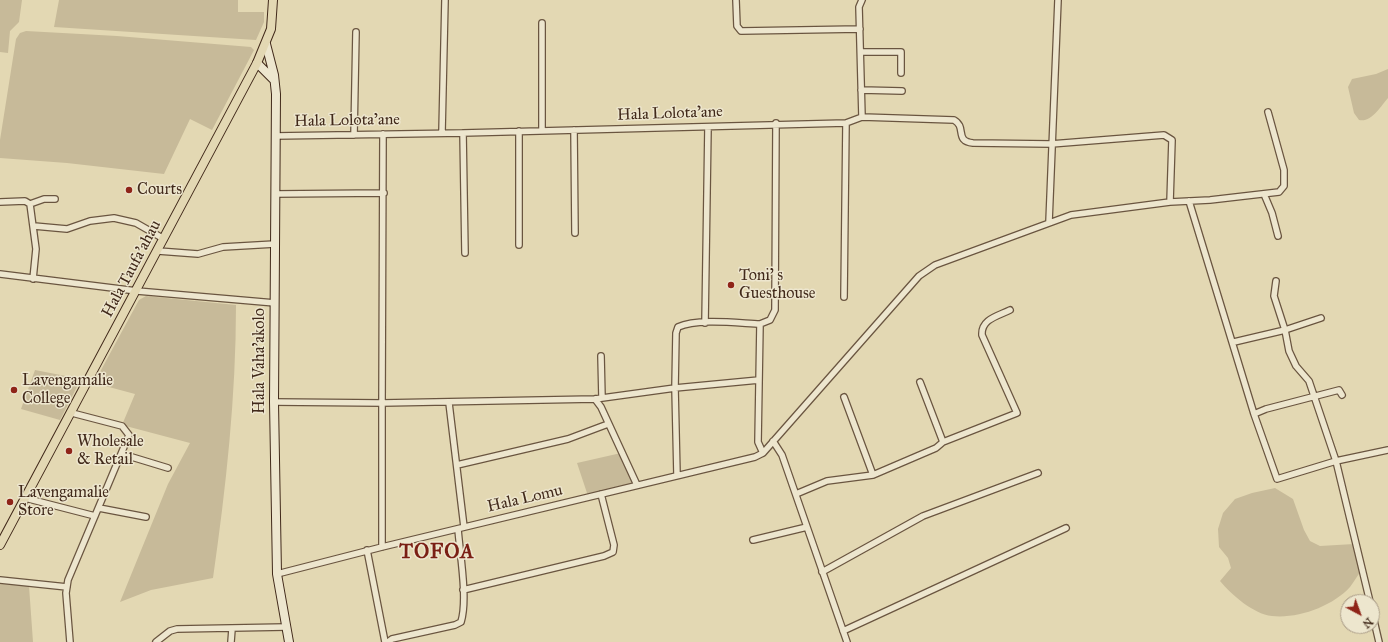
<!DOCTYPE html>
<style>
body{margin:0}
#map{position:relative;width:1388px;height:642px;overflow:hidden;background:#e3d8b3;font-family:"IM FELL Great Primer",serif}
canvas{display:block}
.north{position:absolute;left:1340px;top:594px;width:40px;height:40px;box-sizing:border-box;background:#ede6ce;border:1px solid #a89a86;border-radius:50%;rotate:139deg;font-size:11px;font-weight:700;line-height:16px;text-align:center;color:#41291a}
.north::after{content:'';display:block;margin:auto;width:14px;height:18px;background:#8f2418;clip-path:polygon(50% 0,100% 100%,50% 72%,0 100%)}
</style>
<div id="map">
<canvas width="1388" height="642"></canvas>
<div class="north">N</div>
</div>
<script>
const ctx = document.querySelector('canvas').getContext('2d');
ctx.lineJoin = 'round';
function fillPath(path, color) { ctx.fillStyle = color; ctx.fill(path, 'evenodd'); }
function trace(path, color, width, dash) { ctx.strokeStyle = color; ctx.lineWidth = width; ctx.lineCap = dash ? 'butt' : 'round'; ctx.setLineDash(dash || []); ctx.stroke(path); }
function drawText(font, color, halo, rows, align = 'center') {
  ctx.font = font + ' "IM FELL Great Primer",serif'; ctx.lineWidth = 3; ctx.setLineDash([]); ctx.textBaseline = 'middle'; ctx.strokeStyle = halo; ctx.fillStyle = color; for (const [text, x, y, turn = 0] of rows) {
    ctx.save(); ctx.translate(x, y); ctx.rotate((+turn || 0) * Math.PI / 180); ctx.textAlign = isNaN(turn) ? turn : align; if (halo) ctx.strokeText(text, 0, 0); ctx.fillText(text, 0, 0); ctx.restore();
  }
}
const green = new Path2D(`
 M 0,0 L 22,0 L 19,22 L 10,31 L 8,53 L 0,52 Z
 M 59,0 L 238,0 L 238,12 L 264,12 L 264,22 L 256,40 L 54,27 Z
 M 26,31 L 117,36 L 251,47 L 254,50 L 212,130 L 190,119 L 164,174 L 67,163 L 0,158 L 0,140 L 16,39 L 20,33 Z
 M 1388,69 L 1388,98 C 1381,106 1371,123 1359,120 L 1354,113 L 1348,87 L 1352,79 L 1376,74 Z
 M 146,296 L 236,305 C 236,397 226,487 213,578 L 151,590 L 120,602 L 168,484 L 190,443 L 122,425 L 135,394 L 94,383 L 139,300 Z
 M 35,370 L 81,379 L 60,420 L 21,409 Z
 M 621,453 L 634,483 L 588,496 L 577,463 Z
 M 1275,488 L 1293,499 L 1304,530 L 1310,541 L 1320,546 L 1354,544 L 1361,571 C 1357,576 1354,582 1350,587 C 1333,606 1298,619 1272,616 C 1253,614 1231,594 1220,581 L 1231,568 L 1228,558 L 1219,547 L 1218,529 L 1223,513 L 1235,499 L 1252,493 Z
 M 0,583 L 29,586 L 33,642 L 0,642 Z`);
const minor = new Path2D(`
 M 736,0 L 737,26 L 741,31 L 860,29
 M 542,23 L 542,130
 M 861,52 L 901,52 L 901,73
 M 861,90 L 902,91
 M 862,117 L 859,7 L 862,0
 M 574,130 L 575,233
 M 519,131 L 519,245
 M 442,132 L 445,0
 M 463,133 L 465,253
 M 383,134 L 382,403 L 595,399 L 675,388 L 676,333 L 678,327 C 698,318 737,323 760,324
 M 354,135 L 356,32
 M 275,136 L 463,133 L 846,123 L 862,117 L 954,120 C 967,127 954,141 973,143 L 1051,144 L 1164,135 L 1172,140 L 1170,202
 M 275,194 L 384,193
 M 1264,194 L 1272,213 L 1278,236
 M 1189,201 L 1254,414
 M 0,202 L 25,201 L 30,204 L 36,249 L 33,279
 M 30,204 L 44,199 L 55,199
 M 1049,222 L 1058,0
 M 34,226 L 67,229 L 90,221 L 114,218 L 136,223 L 164,239
 M 158,251 L 198,254 L 223,247 L 275,244
 M 0,274 L 137,291 L 275,303
 M 1276,281 L 1274,296 L 1285,330 L 1289,351 L 1296,366 L 1309,381 L 1336,461 L 1370,602
 M 844,297 L 846,123
 M 705,323 L 708,127
 M 1234,342 L 1285,330 L 1321,318
 M 601,356 L 602,398
 M 1342,395 L 1339,390 L 1266,409 L 1254,414 L 1277,479 L 1336,461 L 1388,450
 M 844,397 L 873,475
 M 595,399 L 601,407 L 637,485
 M 274,402 L 382,403 L 382,547
 M 449,403 L 464,527
 M 773,441 L 782,455 L 847,642
 M 943,442 L 1017,413 L 982,335 C 981,319 998,316 1010,310
 M 763,453 L 758,442 L 760,324 L 770,320 L 775,310 L 776,123
 M 122,454 L 168,468
 M 457,465 L 568,439 L 608,424
 M 677,475 L 675,388 L 759,380
 M 796,494 L 827,481 L 873,475 L 936,448 L 943,442 L 920,382
 M 25,498 L 95,516
 M 99,508 L 146,517
 M 753,540 L 807,527
 M 367,550 L 385,642
 M 822,572 L 923,516 L 1038,473
 M 277,574 L 382,547 L 755,457 L 763,453 L 919,276 L 935,265 L 1071,215 L 1170,202 L 1210,200 L 1279,192 L 1284,186 L 1284,170 L 1268,112
 M 0,580 L 67,587
 M 463,590 L 604,556 L 613,552 L 614,545 L 601,494
 M 1372,612 L 1379,642
 M 843,631 L 1066,528
 M 70,642 L 66,593 L 68,580 L 129,435 L 122,426 L 72,413
 M 156,642 L 170,631 L 177,629 L 286,627
 M 231,642 L 232,629
 M 388,642 L 392,639 L 455,625 L 461,622 C 468,599 460,555 458,529`);
const secondary = new Path2D(`
 M 266,44 L 274,75 L 276,94 L 274,402 L 277,574 L 289,642
 M 257,63 L 274,80`);
const primary = new Path2D(`
 M 0,545 L 257,63 L 271,29 L 273,0`);
const markers = [
 [129,190,4,"#8f2418"],
 [731,285,4,"#8f2418"],
 [14,390,4,"#8f2418"],
 [69,451,4,"#8f2418"],
 [10,502,4,"#8f2418"]
];
const streetNames = [
 ["Hala Lolota'ane",670,114,-2],
 ["Hala Lolota'ane",347,121,-1],
 ["Hala Taufa'ahau",132,269,-62],
 ["Hala Vaha'akolo",260,361,-90],
 ["Hala Lomu",525,499,-13]
];
const poiNames = [
 ["Courts",137,190],
 ["Toni' s",739,276],
 ["Guesthouse",739,294],
 ["Lavengamalie",22,381],
 ["College",22,399],
 ["Wholesale",77,442],
 ["& Retail",77,460],
 ["Lavengamalie",18,493],
 ["Store",18,511]
];
const districtNames = [
 ["TOFOA",437,553]
];
fillPath(green, '#c7ba99');
trace(minor, '#6a5540', 8);
trace(secondary, '#41291a', 10);
trace(primary, '#41291a', 10);
trace(minor, '#ede6ce', 5.5);
trace(secondary, '#ede6ce', 8);
trace(primary, '#e3d8b3', 8);
for (const [x, y, r, color] of markers) { const dot = new Path2D(); dot.arc(x, y, r, 0, 2 * Math.PI); ctx.fillStyle = color; ctx.fill(dot); trace(dot, '#ede6ce', 1.5); }
drawText('16px', '#41291a', '#ede6ce', streetNames);
drawText('16px', '#41291a', '#ede6ce', poiNames, 'left');
ctx.letterSpacing = '1px';
drawText('bold 20px', '#7a1f14', '#ede6ce', districtNames);
ctx.letterSpacing = '0px';
</script>
